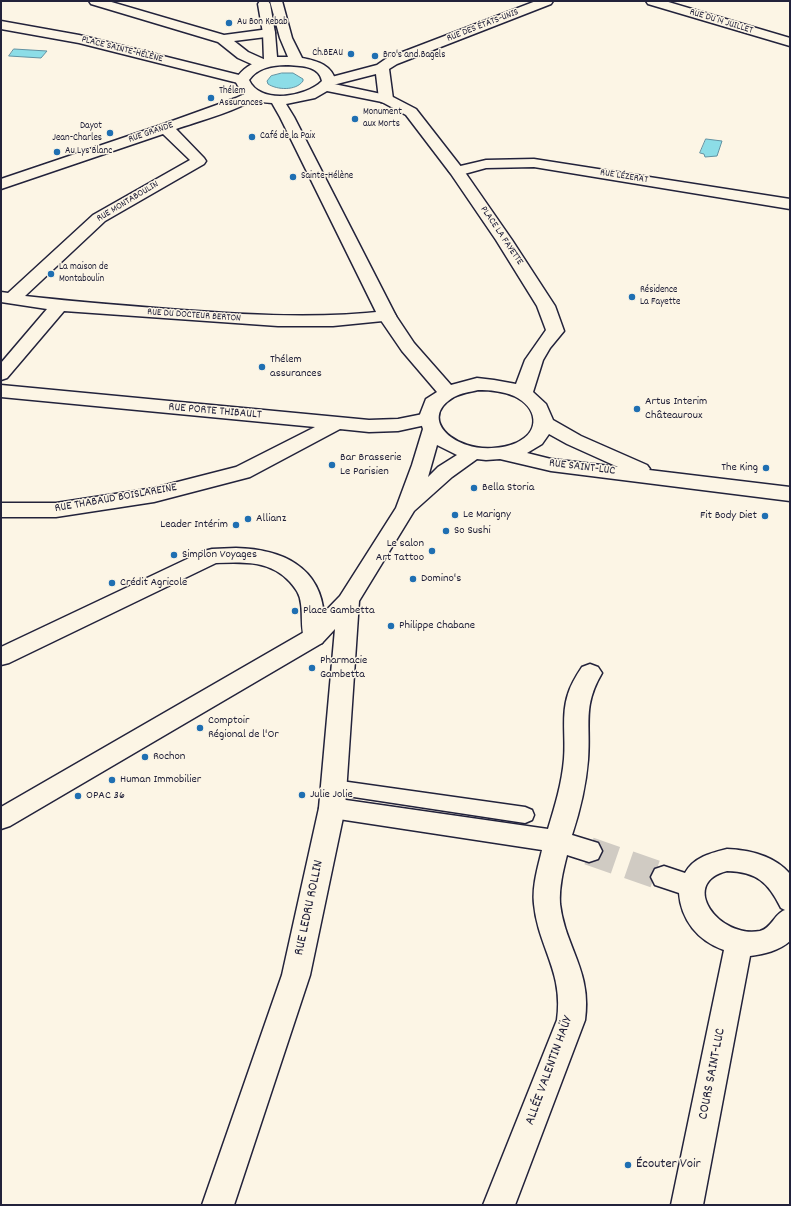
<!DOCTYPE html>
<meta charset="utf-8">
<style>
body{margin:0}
#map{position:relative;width:791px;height:1206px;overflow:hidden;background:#fcf5e5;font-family:Dekko,sans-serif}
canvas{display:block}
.frame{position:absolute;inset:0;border:2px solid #22223b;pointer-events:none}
</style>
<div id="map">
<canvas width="791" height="1206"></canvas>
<div class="frame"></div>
</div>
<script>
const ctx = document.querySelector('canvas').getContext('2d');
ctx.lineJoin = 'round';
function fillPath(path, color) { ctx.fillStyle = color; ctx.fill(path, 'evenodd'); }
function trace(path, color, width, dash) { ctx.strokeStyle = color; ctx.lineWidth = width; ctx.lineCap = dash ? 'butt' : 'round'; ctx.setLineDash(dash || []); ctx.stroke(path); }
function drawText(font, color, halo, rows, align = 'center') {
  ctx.font = font + ' Dekko,sans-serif'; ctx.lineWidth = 3; ctx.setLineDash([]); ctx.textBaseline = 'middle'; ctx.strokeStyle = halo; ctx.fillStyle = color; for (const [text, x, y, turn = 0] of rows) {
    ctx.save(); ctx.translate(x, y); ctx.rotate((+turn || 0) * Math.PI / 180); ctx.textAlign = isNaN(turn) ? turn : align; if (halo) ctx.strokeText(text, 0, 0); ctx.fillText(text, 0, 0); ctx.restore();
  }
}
const water = new Path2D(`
 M 14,49 L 47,51 L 41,58 L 9,56 Z
 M 282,73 L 293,73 L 303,79 L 303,81 C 296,91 277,90 268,84 L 267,81 L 271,76 Z
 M 706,139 L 722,141 L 717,156 L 705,157 L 704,154 L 700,153 Z`);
const streetTunnel = new Path2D(`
 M 589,851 L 664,877`);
const lane = new Path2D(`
 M 334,780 L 525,807 L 532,810 L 534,815 L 532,820 L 525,823 L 334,794 L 328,792 L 325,787 L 328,782 Z`);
const street = new Path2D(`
 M 89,1 L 108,1 L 224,35 L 269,29 L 274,30 L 275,33 L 274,36 L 234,41 L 248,52 L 268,61 L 270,64 L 268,67 L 258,67 L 238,58 L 218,42 L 91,4 Z
 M 536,1 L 553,1 L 551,4 L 397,64 L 389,69 L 393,99 L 391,102 L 386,103 L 381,102 L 379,99 L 376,74 L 329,86 L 324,85 L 322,82 L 324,79 L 377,65 L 387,58 Z
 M 646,1 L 665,1 L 790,38 L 790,46 L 648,4 Z
 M 1,21 L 79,35 L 247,77 L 249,80 L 247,83 L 242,84 L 79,43 L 1,29 Z
 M 253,90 L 258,91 L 260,94 C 251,107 193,123 176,129 L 204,158 L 206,161 L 204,164 L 105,221 L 25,296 C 77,302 129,306 181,310 C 250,315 318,319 387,311 L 393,312 L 396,316 L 393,320 L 333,326 L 278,326 L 64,311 L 7,378 L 1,380 L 1,363 L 47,309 L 1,302 L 1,292 L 8,293 L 93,215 L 190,160 L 163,134 L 1,189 L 1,179 L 161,125 L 236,98 Z
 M 534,159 L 790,199 L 790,209 L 534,167 L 486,168 L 457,176 L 452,174 L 449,171 L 452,168 L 486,160 Z
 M 1,385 L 369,420 L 398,419 L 428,413 L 435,415 L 438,419 L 435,423 L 398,431 L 369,432 L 340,429 L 250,477 L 154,502 L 56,517 L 1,517 L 1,503 L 56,503 L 154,488 L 236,467 L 315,427 L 1,397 Z
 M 236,548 C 281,549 321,566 324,616 C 325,625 327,635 322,643 L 314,645 L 306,643 C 300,631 303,616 301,604 C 300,594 296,589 290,582 C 270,560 243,562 216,563 L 9,663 L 1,665 L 1,647 L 204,551 L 212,549 Z
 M 590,664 L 598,667 L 602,673 C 582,707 591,724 588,760 C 586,785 580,811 572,835 L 598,843 L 602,851 L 598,859 L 589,862 L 567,855 C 563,871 559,887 560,904 C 565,947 592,971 585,1020 L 515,1205 L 483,1205 L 557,1020 C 564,972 538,947 534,904 C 532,886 538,867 542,850 L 332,818 L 323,815 L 319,808 L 323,801 L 332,798 L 548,829 C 555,806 562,783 564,759 C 566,738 561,715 568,694 C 571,684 576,676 582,667 Z
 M 727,849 C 750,850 775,856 790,874 L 790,941 C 779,951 764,954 750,956 L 703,1205 L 671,1205 L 724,950 C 698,941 681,920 679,893 L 655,885 L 651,877 L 655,869 L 664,866 L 685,873 C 694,857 711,853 727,849 ZM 727,871 C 757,872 768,882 781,908 L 785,910 C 774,914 772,928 760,931 C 719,939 678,883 727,871 Z`);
const secondary = new Path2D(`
 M 260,1 L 268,1 L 270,4 L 275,33 L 277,57 L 288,57 L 280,38 L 270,1 L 282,1 L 292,38 L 302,58 C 318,61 332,65 336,82 L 334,84 L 391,96 L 416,109 L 462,168 L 512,240 L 555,306 L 564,331 L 550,348 L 543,360 L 533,392 L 546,404 L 553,420 L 581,436 L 647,465 L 650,469 L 649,470 L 790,487 L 790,501 L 551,471 L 500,459 L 486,460 L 477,459 L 452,477 L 414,511 L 359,601 L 345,808 L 310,975 L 234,1205 L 202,1205 L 282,975 L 319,808 L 335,629 L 322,643 L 10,826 L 1,829 L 1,807 L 306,631 L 340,596 L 396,508 L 412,465 L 423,429 L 419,417 L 426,399 L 437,392 L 402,351 L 378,316 L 280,117 L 272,103 C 254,102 242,97 235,80 C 243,68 251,63 264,60 L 263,33 L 258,4 ZM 286,65 C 300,66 319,65 322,81 C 306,97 260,105 249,80 C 257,68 273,65 286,65 ZM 327,91 L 382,102 L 406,115 L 451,174 L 496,240 L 537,306 L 546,330 L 525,360 L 516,384 L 494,380 L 477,378 L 451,385 L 414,343 L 396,316 L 294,117 L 286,104 L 315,98 ZM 478,390 C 490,390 502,391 514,396 C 537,407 542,431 516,443 C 502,449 481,450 467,445 C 442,437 425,414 454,397 C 461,393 470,392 478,390 ZM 549,434 L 567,444 L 618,467 L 551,459 L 527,453 L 542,444 ZM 437,445 L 457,455 L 438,467 L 428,477 Z`);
const markers = [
 [229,23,4,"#1f6fb2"],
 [351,54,4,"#1f6fb2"],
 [375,56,4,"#1f6fb2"],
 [211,98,4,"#1f6fb2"],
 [355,119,4,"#1f6fb2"],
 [110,133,4,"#1f6fb2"],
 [252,137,4,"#1f6fb2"],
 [57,152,4,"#1f6fb2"],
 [293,177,4,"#1f6fb2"],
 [51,274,4,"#1f6fb2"],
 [632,297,4,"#1f6fb2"],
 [262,367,4,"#1f6fb2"],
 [637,409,4,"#1f6fb2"],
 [332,465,4,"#1f6fb2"],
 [766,468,4,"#1f6fb2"],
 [474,488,4,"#1f6fb2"],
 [455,515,4,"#1f6fb2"],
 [765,516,4,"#1f6fb2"],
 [248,519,4,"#1f6fb2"],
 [236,525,4,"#1f6fb2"],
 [446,531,4,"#1f6fb2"],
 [432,551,4,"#1f6fb2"],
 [174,555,4,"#1f6fb2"],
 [413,579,4,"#1f6fb2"],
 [112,583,4,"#1f6fb2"],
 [295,611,4,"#1f6fb2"],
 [391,626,4,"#1f6fb2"],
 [312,668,4,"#1f6fb2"],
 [200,728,4,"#1f6fb2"],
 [145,757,4,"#1f6fb2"],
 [112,780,4,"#1f6fb2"],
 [302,795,4,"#1f6fb2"],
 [78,796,4,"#1f6fb2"],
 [628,1165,4,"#1f6fb2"]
];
const farStreetnames = [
 ["RUE DU 14 JUILLET",721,22,17],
 ["RUE DES ÉTATS-UNIS",483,26,-21],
 ["PLACE SAINTE-HÉLÈNE",122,50,14],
 ["RUE GRANDE",151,133,-19],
 ["RUE LÉZERAT",624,177,9],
 ["RUE MONTABOULIN",128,202,-31],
 ["PLACE LA FAYETTE",501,236,56],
 ["RUE DU DOCTEUR BERTON",194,316,4]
];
const farPoinames = [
 ["Au Bon Kebab",237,23],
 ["Ch.BEAU",343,54,"right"],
 ["Bro's and Bagels",383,56],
 ["Thélem",219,92],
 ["Assurances",219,104],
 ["Monument",363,113],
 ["aux Morts",363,125],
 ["Dayot",102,127,"right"],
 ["Jean-Charles",102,139,"right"],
 ["Café de la Paix",260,137],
 ["Au Lys Blanc",65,152],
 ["Sainte-Hélène",301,177],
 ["La maison de",59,268],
 ["Montaboulin",59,280],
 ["Résidence",640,291],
 ["La Fayette",640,303]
];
const poiNames = [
 ["Thélem",270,360],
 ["assurances",270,374],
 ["Artus Interim",645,402],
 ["Châteauroux",645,416],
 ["Bar Brasserie",340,458],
 ["Le Parisien",340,472],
 ["The King",758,468,"right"],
 ["Bella Storia",482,488],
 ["Le Marigny",463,515],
 ["Fit Body Diet",757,516,"right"],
 ["Allianz",256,519],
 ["Leader Intérim",228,525,"right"],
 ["So Sushi",454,531],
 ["Le salon",424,544,"right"],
 ["Art Tattoo",424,558,"right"],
 ["Simplon Voyages",182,555],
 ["Domino's",421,579],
 ["Crédit Agricole",120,583],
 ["Place Gambetta",303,611],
 ["Philippe Chabane",399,626],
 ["Pharmacie",320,661],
 ["Gambetta",320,675],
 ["Comptoir",208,721],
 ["Régional de l'Or",208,735],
 ["Rochon",153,757],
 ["Human Immobilier",120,780],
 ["Julie Jolie",310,795],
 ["OPAC 36",86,796]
];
const streetNames = [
 ["RUE PORTE THIBAULT",215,412,5],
 ["RUE SAINT-LUC",582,468,7],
 ["RUE THABAUD BOISLAREINE",116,499,-10]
];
const nearStreetnames = [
 ["RUE LEDRU ROLLIN",310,908,-78],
 ["ALLÉE VALENTIN HAÜY",550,1071,-70],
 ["COURS SAINT-LUC",713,1074,-79]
];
const nearPoinames = [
 ["Écouter Voir",636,1165]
];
fillPath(water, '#8cdde7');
trace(water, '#6292a2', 1);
trace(streetTunnel, '#d0cbc3', 28, [28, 14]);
trace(lane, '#22223b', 3);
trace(street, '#22223b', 3);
trace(secondary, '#22223b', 3);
fillPath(lane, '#fcf5e5');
fillPath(street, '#fcf5e5');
fillPath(secondary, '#fcf5e5');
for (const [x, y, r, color] of markers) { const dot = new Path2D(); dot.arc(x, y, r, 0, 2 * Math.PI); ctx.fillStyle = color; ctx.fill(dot); trace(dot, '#fcf5e5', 1.5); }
drawText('10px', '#22223b', '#fcf5e5', farStreetnames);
drawText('10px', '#22223b', '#fcf5e5', farPoinames, 'left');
drawText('12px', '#22223b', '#fcf5e5', poiNames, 'left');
drawText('12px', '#22223b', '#fcf5e5', streetNames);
drawText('14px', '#22223b', '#fcf5e5', nearStreetnames);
drawText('14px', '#22223b', '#fcf5e5', nearPoinames, 'left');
</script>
